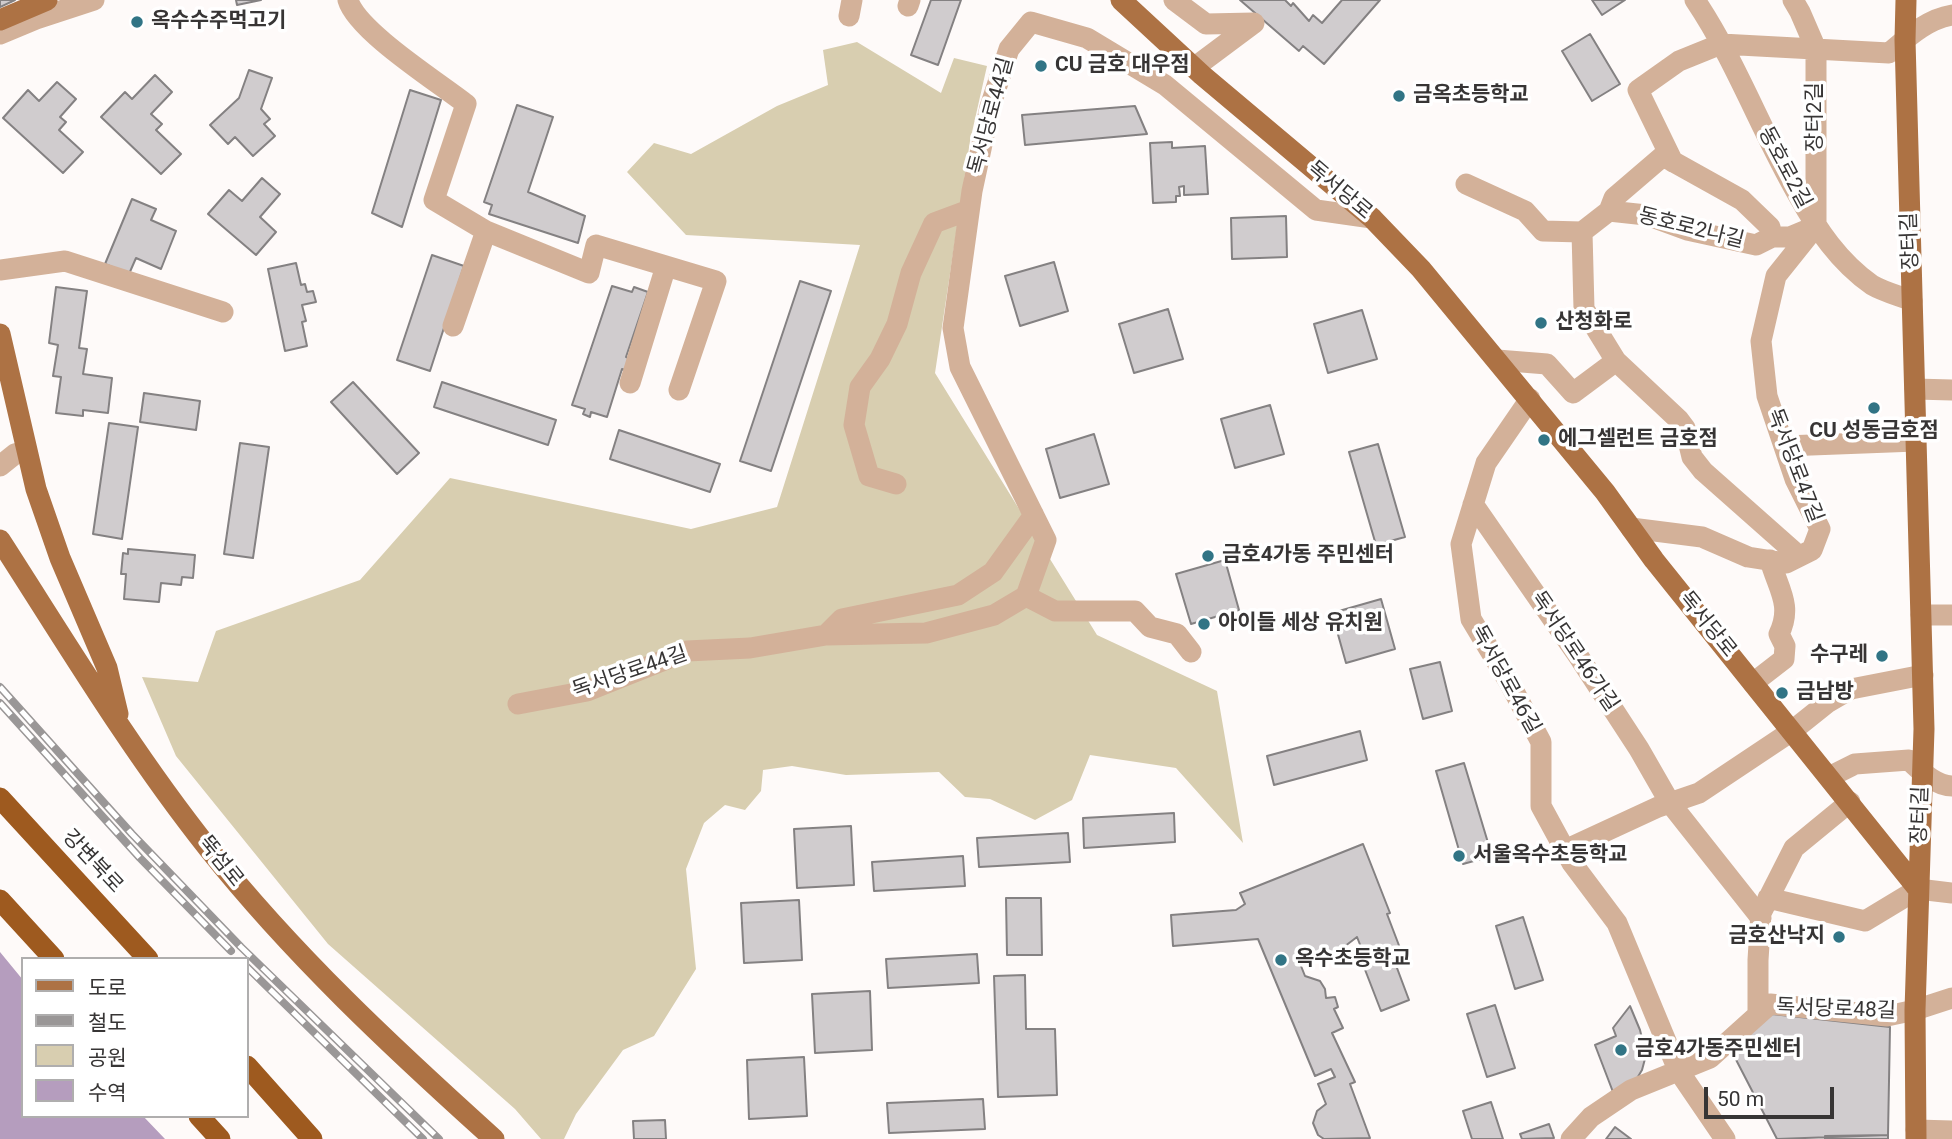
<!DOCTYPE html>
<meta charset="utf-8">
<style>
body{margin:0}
#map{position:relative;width:1952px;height:1139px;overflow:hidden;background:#fefaf9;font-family:Roboto,"Noto Sans KR",sans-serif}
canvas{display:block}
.legend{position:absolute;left:21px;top:957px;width:228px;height:161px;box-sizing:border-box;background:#fff;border:2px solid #afaeae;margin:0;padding:9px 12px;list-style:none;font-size:21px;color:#373535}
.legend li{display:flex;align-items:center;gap:14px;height:35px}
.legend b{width:35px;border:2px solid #afaeae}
.scale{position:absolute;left:1704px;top:1087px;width:130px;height:32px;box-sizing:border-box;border:4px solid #373535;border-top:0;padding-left:9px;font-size:21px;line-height:24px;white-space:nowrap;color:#373535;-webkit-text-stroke:5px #fff;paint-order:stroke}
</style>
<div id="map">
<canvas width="1952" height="1139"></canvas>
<ul class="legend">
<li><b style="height:9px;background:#ad7244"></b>도로</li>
<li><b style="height:9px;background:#9a9797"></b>철도</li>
<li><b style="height:19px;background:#d8ceb0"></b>공원</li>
<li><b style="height:19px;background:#b59dbe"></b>수역</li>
</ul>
<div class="scale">50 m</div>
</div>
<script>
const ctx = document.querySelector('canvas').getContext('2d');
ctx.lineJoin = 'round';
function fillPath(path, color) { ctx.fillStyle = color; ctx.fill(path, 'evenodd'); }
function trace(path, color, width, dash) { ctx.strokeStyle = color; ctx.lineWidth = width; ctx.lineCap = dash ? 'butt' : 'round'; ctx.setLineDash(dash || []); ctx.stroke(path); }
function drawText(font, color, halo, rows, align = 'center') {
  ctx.font = font + ' Roboto,"Noto Sans KR",sans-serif'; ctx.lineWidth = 7; ctx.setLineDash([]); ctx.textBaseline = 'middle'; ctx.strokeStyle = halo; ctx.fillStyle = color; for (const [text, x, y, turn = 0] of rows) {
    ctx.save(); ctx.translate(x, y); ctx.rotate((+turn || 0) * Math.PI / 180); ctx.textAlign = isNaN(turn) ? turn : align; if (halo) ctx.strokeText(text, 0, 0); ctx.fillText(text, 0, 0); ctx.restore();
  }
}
const green = new Path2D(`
 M 857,42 L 941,93 L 954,58 L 987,66 L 970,141 L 935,373 L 1097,635 L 1217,691 L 1243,843 L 1176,768 L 1090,755 L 1072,800 L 1035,820 L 990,799 L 965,797 L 939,772 L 846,775 L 792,766 L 763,770 L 761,791 L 745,810 L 725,805 L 704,823 L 686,869 L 696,969 L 654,1036 L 623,1050 L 576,1114 L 564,1139 L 541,1139 L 515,1109 L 328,944 L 176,756 L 142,677 L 198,682 L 216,631 L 360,580 L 450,478 L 691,529 L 777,507 L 860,245 L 686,235 L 627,172 L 654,143 L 691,154 L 777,106 L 828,85 L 823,50 Z`);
const water = new Path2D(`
 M 0,952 L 23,980 L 23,1116 L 143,1116 L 165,1139 L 0,1139 Z`);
const building = new Path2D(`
 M 0,0 L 15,0 L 0,7 Z
 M 236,0 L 261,0 L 237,5 Z
 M 931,0 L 961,0 L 938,65 L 911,55 Z
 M 1240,0 L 1285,0 L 1291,6 L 1293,3 L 1309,21 L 1313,15 L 1322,23 L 1342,0 L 1380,0 L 1324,64 L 1303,46 L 1299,51 Z
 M 1592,0 L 1625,0 L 1602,15 Z
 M 1590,34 L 1620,84 L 1592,101 L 1562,51 Z
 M 249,70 L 272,78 L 261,109 L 270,119 L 264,124 L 275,136 L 253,156 L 235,137 L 228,144 L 210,125 L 239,98 Z
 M 155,75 L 172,92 L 151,114 L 162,124 L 156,130 L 181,154 L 161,174 L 101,117 L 125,92 L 132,99 Z
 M 57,82 L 76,99 L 60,117 L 66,122 L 59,130 L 83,152 L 63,173 L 3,118 L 28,90 L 39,101 Z
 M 410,90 L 441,100 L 402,227 L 372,213 Z
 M 517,105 L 553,117 L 528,192 L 585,216 L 578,243 L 489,214 L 492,205 L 484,202 Z
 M 1135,106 L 1147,134 L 1025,145 L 1022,115 Z
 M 1172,142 L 1172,148 L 1205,146 L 1208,194 L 1184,195 L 1184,186 L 1179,187 L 1180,196 L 1176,196 L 1176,202 L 1153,203 L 1150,143 Z
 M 262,178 L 280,194 L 260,217 L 276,232 L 256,255 L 208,214 L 229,190 L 242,201 Z
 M 132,199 L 156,209 L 151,220 L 176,231 L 161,269 L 136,258 L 129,274 L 105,264 Z
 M 1286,216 L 1287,257 L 1232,259 L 1231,218 Z
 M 432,255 L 464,266 L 430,371 L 397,360 Z
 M 1054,262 L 1068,311 L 1020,326 L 1005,276 Z
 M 296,263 L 301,285 L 305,284 L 307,292 L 313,291 L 316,302 L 302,305 L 306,321 L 302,322 L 307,346 L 285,351 L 268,269 Z
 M 800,281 L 831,291 L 771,471 L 740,461 Z
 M 612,286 L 632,292 L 634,287 L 648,292 L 626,357 L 634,360 L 630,372 L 622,369 L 607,417 L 591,412 L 590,417 L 583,414 L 585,409 L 572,405 Z
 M 56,287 L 87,291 L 79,348 L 87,349 L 83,374 L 112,378 L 108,413 L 83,410 L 83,416 L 56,413 L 61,377 L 53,376 L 58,345 L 49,343 Z
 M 1168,309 L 1183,359 L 1134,373 L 1119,324 Z
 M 1362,310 L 1377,359 L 1328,373 L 1314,324 Z
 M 353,382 L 419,453 L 397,474 L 331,402 Z
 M 442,382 L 556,420 L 548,445 L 434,407 Z
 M 144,393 L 200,401 L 196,430 L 140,422 Z
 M 1270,405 L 1284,454 L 1235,468 L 1221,419 Z
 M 109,423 L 138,427 L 122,539 L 93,534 Z
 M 619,430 L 720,464 L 710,492 L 610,459 Z
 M 1094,434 L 1109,484 L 1060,498 L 1046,449 Z
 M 240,443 L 269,447 L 253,558 L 224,554 Z
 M 1378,444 L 1405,537 L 1376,545 L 1349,452 Z
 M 128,549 L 195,555 L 193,578 L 182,577 L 181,585 L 161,583 L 159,602 L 124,599 L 126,574 L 121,574 L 123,553 L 128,554 Z
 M 1225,560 L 1239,610 L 1191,624 L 1176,574 Z
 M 1381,599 L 1395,649 L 1346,663 L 1332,613 Z
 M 1440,662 L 1452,711 L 1423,719 L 1410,669 Z
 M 1360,731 L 1367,760 L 1274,785 L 1267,756 Z
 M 1464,763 L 1492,856 L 1463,864 L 1436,771 Z
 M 1174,813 L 1175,842 L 1084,848 L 1083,818 Z
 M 851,826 L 854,885 L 797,888 L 794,829 Z
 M 1068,833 L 1070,862 L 979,867 L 977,838 Z
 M 1363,844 L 1390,913 L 1387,914 L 1403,956 L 1394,960 L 1409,1000 L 1381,1011 L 1357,949 L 1361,947 L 1357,937 L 1332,956 L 1299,961 L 1305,976 L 1320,981 L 1325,989 L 1326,998 L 1335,997 L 1338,1007 L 1334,1009 L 1343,1028 L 1332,1033 L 1355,1082 L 1350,1084 L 1370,1138 L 1324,1139 L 1318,1135 L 1313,1123 L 1317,1111 L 1326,1104 L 1318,1084 L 1335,1077 L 1331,1069 L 1315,1076 L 1258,939 L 1173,946 L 1171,915 L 1236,910 L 1245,904 L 1240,893 Z
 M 963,856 L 965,886 L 874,891 L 872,862 Z
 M 1006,898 L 1041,898 L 1042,955 L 1007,955 Z
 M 799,900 L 802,960 L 744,963 L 741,903 Z
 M 1523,917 L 1543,980 L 1515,989 L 1496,926 Z
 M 977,954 L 979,983 L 888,988 L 886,959 Z
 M 1025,975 L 1026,1029 L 1055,1029 L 1057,1095 L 998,1097 L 994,976 Z
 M 870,991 L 872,1050 L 815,1053 L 812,994 Z
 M 1495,1005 L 1515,1068 L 1487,1077 L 1467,1014 Z
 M 1630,1006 L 1640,1030 L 1646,1055 L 1642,1070 L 1636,1080 L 1613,1092 L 1595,1045 L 1616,1036 L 1613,1028 Z
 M 1772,1014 L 1890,1027 L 1888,1135 L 1777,1139 L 1731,1050 Z
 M 804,1057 L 807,1116 L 749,1119 L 747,1060 Z
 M 983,1099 L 985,1129 L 889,1133 L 887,1103 Z
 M 1491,1102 L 1503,1139 L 1472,1139 L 1463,1111 Z
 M 665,1120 L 666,1139 L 634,1139 L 633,1121 Z
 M 1549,1124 L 1554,1138 L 1522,1139 L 1520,1134 Z
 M 1615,1127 L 1631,1139 L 1606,1139 Z
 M 1888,1135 L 1888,1139 L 1825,1139 L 1825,1136 Z`);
const minor = new Path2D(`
 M 348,0 C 357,31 438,82 466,104 L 434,200 L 486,231 L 453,326
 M 1174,0 L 1206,24 L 1254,23 L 1195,67
 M 1695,0 C 1736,61 1761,131 1798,195 C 1817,229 1839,262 1872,285 C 1884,292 1900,296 1912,301
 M 1793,0 L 1800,12 L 1816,49 L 1816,224
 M 908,6 L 910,0
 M 849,16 L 852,0
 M 0,34 L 36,19 L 94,0
 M 1673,162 L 1638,90 L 1679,61 L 1721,44 L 1889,53 C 1908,37 1927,19 1952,15
 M 1466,184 L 1525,211 L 1543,231 L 1582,232 L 1609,211 L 1614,198 L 1663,156 L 1742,200 L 1770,227 L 1772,237 L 1790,237 L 1814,227
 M 1609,211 L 1646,215 L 1687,230 L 1756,245 L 1772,237
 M 486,231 L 589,273 L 596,245 L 716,281 L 679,390
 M 1582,232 L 1584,309 L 1616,361 L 1679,420 L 1685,428 L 1692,457 L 1703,471 L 1799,556
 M 0,270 L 65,261 L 223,312
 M 1497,360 L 1547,364 L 1573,393 L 1616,361
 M 630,383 L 666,266
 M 1915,389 L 1952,390
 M 1530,399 L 1486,463 L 1461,544 L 1471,619 L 1509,682 L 1541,742 L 1541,806 L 1572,863 L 1617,923 L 1678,1070 L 1725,1139
 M 1785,446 L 1916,441
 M 0,466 L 15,454 L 26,451
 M 896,484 L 869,476 L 854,425 L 860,387 L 880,359 L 897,324 L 911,273 L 934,223 L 969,210
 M 1473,504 L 1579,657 L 1639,749 L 1670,803 L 1761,918
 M 1631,528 L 1702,537 L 1748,557 L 1786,563 L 1812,550 L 1820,529 L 1795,479 L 1767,396 L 1761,341 L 1776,276 L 1816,226
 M 1026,596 L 1055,611 L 1135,611 L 1150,627 L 1177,634 L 1191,652
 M 1921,615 L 1952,615
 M 826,635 L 842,619 L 958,595 L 993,572 L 1034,515
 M 1753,683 L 1784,659 L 1785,646 L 1779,634 C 1793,605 1778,589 1770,560
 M 518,704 L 587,691 L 687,651 L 750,648 L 826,635 L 926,633 L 994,615 L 1026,596 L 1046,540 L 960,367 L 953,328 L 972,191 L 990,107 L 1009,49 L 1031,22 L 1087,38 L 1165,85 L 1316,210 L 1372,218
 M 1829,777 L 1855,764 L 1909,760 C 1920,771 1936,786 1952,786
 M 1565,850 L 1658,807 L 1699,793 L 1792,731 L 1827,703 L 1851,689 L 1923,675
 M 1768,898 L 1865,921 L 1918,889 L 1952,893
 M 1758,1013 L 1758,960 L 1761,913 L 1794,848 L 1850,802
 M 1916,1130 L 1952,1131
 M 1571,1139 L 1591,1117 L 1631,1090 L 1710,1058 L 1770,1004 L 1887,1016 L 1915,1010 L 1952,998`);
const major = new Path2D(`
 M 1121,0 L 1202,75 L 1372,218 L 1421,269 L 1605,492 L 1654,560 L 1918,889
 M 1906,0 L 1905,40 L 1924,729 L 1915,1010 L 1916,1139
 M 0,20 L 47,0
 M 0,334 L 36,489 L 60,558 L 107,668 L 118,714
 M 0,540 C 67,644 131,751 208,848 C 293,955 393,1048 494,1139`);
const highway = new Path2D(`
 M 0,798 L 148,959
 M 0,900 L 54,959
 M 247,1066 L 312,1139
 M 199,1116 L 220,1139`);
const rail = new Path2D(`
 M 0,687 L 132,834 L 241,947 L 439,1139
 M 0,703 L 140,858 L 231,951
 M 247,967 L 423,1139`);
const markers = [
 [137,22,7,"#317485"],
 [1041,66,7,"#317485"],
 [1399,96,7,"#317485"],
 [1541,323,7,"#317485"],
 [1874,408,7,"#317485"],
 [1544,440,7,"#317485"],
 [1208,556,7,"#317485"],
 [1204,624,7,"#317485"],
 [1882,656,7,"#317485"],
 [1782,693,7,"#317485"],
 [1459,856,7,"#317485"],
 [1839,937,7,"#317485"],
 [1281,960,7,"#317485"],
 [1621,1050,7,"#317485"]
];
const poiNames = [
 ["옥수수주먹고기",151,22],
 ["CU 금호 대우점",1055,66],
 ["금옥초등학교",1413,96],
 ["산청화로",1555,323],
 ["CU 성동금호점",1874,432,"center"],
 ["에그셀런트 금호점",1558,440],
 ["금호4가동 주민센터",1222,556],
 ["아이들 세상 유치원",1218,624],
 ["수구레",1868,656,"right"],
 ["금남방",1796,693],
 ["서울옥수초등학교",1473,856],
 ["금호산낙지",1825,937,"right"],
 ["옥수초등학교",1295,960],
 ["금호4가동주민센터",1635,1050]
];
const streetNames = [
 ["독서당로44길",992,116,-75],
 ["장터2길",1816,117,-90],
 ["동호로2길",1784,168,62],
 ["독서당로",1339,191,40],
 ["동호로2나길",1691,229,14],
 ["장터길",1911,241,-92],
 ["독서당로47길",1794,466,69],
 ["독서당로",1707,625,51],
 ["독서당로46가길",1574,652,56],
 ["독서당로44길",630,673,-19],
 ["독서당로46길",1505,680,61],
 ["장터길",1921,815,-88],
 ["강변북로",92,862,47],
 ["뚝섬로",220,862,51],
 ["독서당로48길",1836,1010,2]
];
fillPath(green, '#d8ceb0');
fillPath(water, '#b59dbe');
fillPath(building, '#d0ccce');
trace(building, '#848182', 2);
trace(minor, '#d3b199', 21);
trace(major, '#ad7244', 21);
trace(highway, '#9e5a1f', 21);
trace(rail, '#9a9797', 8);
trace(rail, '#fff', 5, [16]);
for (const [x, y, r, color] of markers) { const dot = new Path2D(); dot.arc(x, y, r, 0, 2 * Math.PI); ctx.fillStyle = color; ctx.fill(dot); trace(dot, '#fff', 2.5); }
drawText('bold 21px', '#373535', '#fff', poiNames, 'left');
drawText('21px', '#373535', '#fff', streetNames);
</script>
